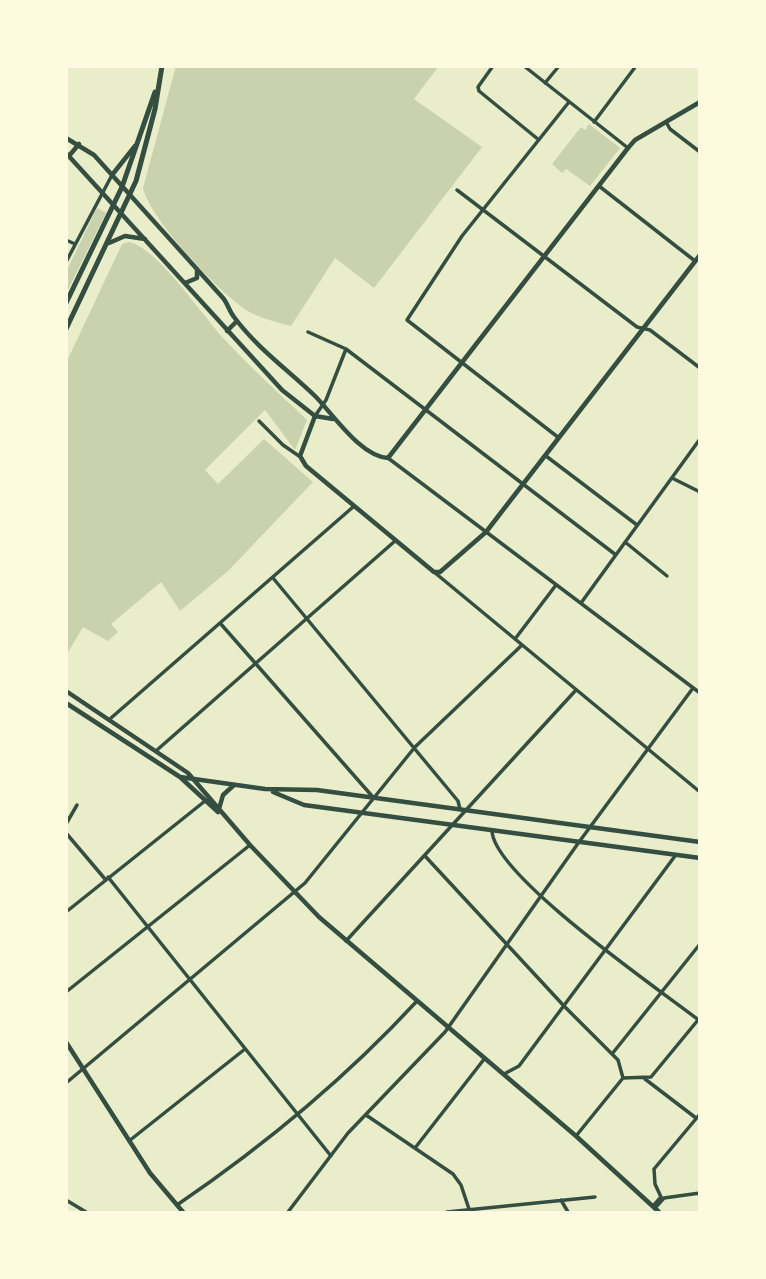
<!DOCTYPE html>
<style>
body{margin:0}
#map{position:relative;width:766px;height:1279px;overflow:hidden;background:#e9edc9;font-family:"Fira Sans Condensed",sans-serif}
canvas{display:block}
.frame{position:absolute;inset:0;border:68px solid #fefae0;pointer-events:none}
</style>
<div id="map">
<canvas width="766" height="1279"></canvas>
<div class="frame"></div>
</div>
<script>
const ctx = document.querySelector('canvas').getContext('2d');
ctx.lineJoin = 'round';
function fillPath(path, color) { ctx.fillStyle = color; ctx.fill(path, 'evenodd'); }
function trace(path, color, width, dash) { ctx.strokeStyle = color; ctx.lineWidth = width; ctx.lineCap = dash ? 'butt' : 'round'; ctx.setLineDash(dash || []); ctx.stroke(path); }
const green = new Path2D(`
 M 176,66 L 438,67 L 414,99 L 482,147 L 374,288 L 335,258 L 291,326 C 276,322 259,318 246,310 C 219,292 149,218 143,188 Z
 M 589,124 L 620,148 L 590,186 L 566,169 L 562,173 L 552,164 L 581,127 L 585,130 Z
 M 97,208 L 106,213 L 67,292 L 67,270 Z
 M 129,242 C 158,248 204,318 226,341 C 252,369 280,394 307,420 L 295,450 L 265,410 L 205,470 L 218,484 L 264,439 L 313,482 L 228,571 L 180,611 L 161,582 L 111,624 L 118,632 L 108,641 L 83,627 L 67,654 L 67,361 L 122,244 Z`);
const minor = new Path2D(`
 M 493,66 L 478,87 L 479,91 L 539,140
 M 524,66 L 628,148
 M 545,83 L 559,66
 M 594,122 L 636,66
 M 666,122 L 670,129 L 700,152
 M 599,186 L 695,261
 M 457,190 L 637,327 L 650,330 L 700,368
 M 66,240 L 75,244
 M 66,262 L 112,175
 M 308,332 L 346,349 L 616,555
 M 315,416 L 326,400 L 346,349
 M 259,421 L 283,445 L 299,456
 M 559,438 L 407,320 L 462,236 L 569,102
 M 546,456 L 637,525
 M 388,458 L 700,693
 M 672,478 L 700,492
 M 625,542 L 667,576
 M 434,572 L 700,792
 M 273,578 L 458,801 L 460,809
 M 581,603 L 700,439
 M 220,623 L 372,796
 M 515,639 L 556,585
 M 111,718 L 353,507
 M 157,750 L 395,541
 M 66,824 L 77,805
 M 492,831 C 494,876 660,990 700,1021
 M 66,833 L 105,879
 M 425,856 L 564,1006 L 618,1060 L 623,1078
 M 108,877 L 331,1156
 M 66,912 L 205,801
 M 346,941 L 576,690
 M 66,992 L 250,845
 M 612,1054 L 700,944
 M 504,1074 L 519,1066 L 675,856
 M 623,1078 L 651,1077 L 698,1020
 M 645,1079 L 696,1118
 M 66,1083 L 305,883 L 415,747 L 522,645
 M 366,1115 L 453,1174 L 461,1185 L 469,1209
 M 576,1136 L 623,1078
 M 129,1141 L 245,1049
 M 415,1148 L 485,1058
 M 66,1200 L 86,1212
 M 561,1200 L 568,1212
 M 177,1205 C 265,1145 345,1079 417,1001
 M 653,1206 L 661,1197 L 655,1184 L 654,1169 L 700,1114
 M 655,1208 L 664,1198 L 700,1193
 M 288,1212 L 348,1133 L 445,1032 L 579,842 L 693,688
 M 447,1212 L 595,1197`);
const tertiary = new Path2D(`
 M 66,138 L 94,155 L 223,298 C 228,304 229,311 234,317 C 257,348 288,370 315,396 C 333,414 360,456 388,458 L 628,148 L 635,140 L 700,102
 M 66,153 L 282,390 L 315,416 L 333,419
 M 69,156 L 79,144
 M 112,175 L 135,146
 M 109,243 L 125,236 L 145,239
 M 185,283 L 197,278 L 197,269
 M 227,331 L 237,321
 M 315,416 L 300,456 L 306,466 L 434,572 L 440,572 L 486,532 L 700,255
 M 66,1042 L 150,1173 L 183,1212`);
const secondary = new Path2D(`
 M 66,691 L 188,773 L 250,845 L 319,917 L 576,1136 L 659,1212
 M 66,703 L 180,777 L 218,812
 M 180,777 L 265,789 L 317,790 L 700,842
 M 273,792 L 304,805 L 700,858
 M 219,809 L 223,795 L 233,786`);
const primary = new Path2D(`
 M 66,303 L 122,187 L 155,92
 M 66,329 L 136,181 L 155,109 L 162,66`);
fillPath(green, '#cad2ad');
trace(minor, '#344e41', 3.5);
trace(tertiary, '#344e41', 4.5);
trace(secondary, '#344e41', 4.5);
trace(primary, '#344e41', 5);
</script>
